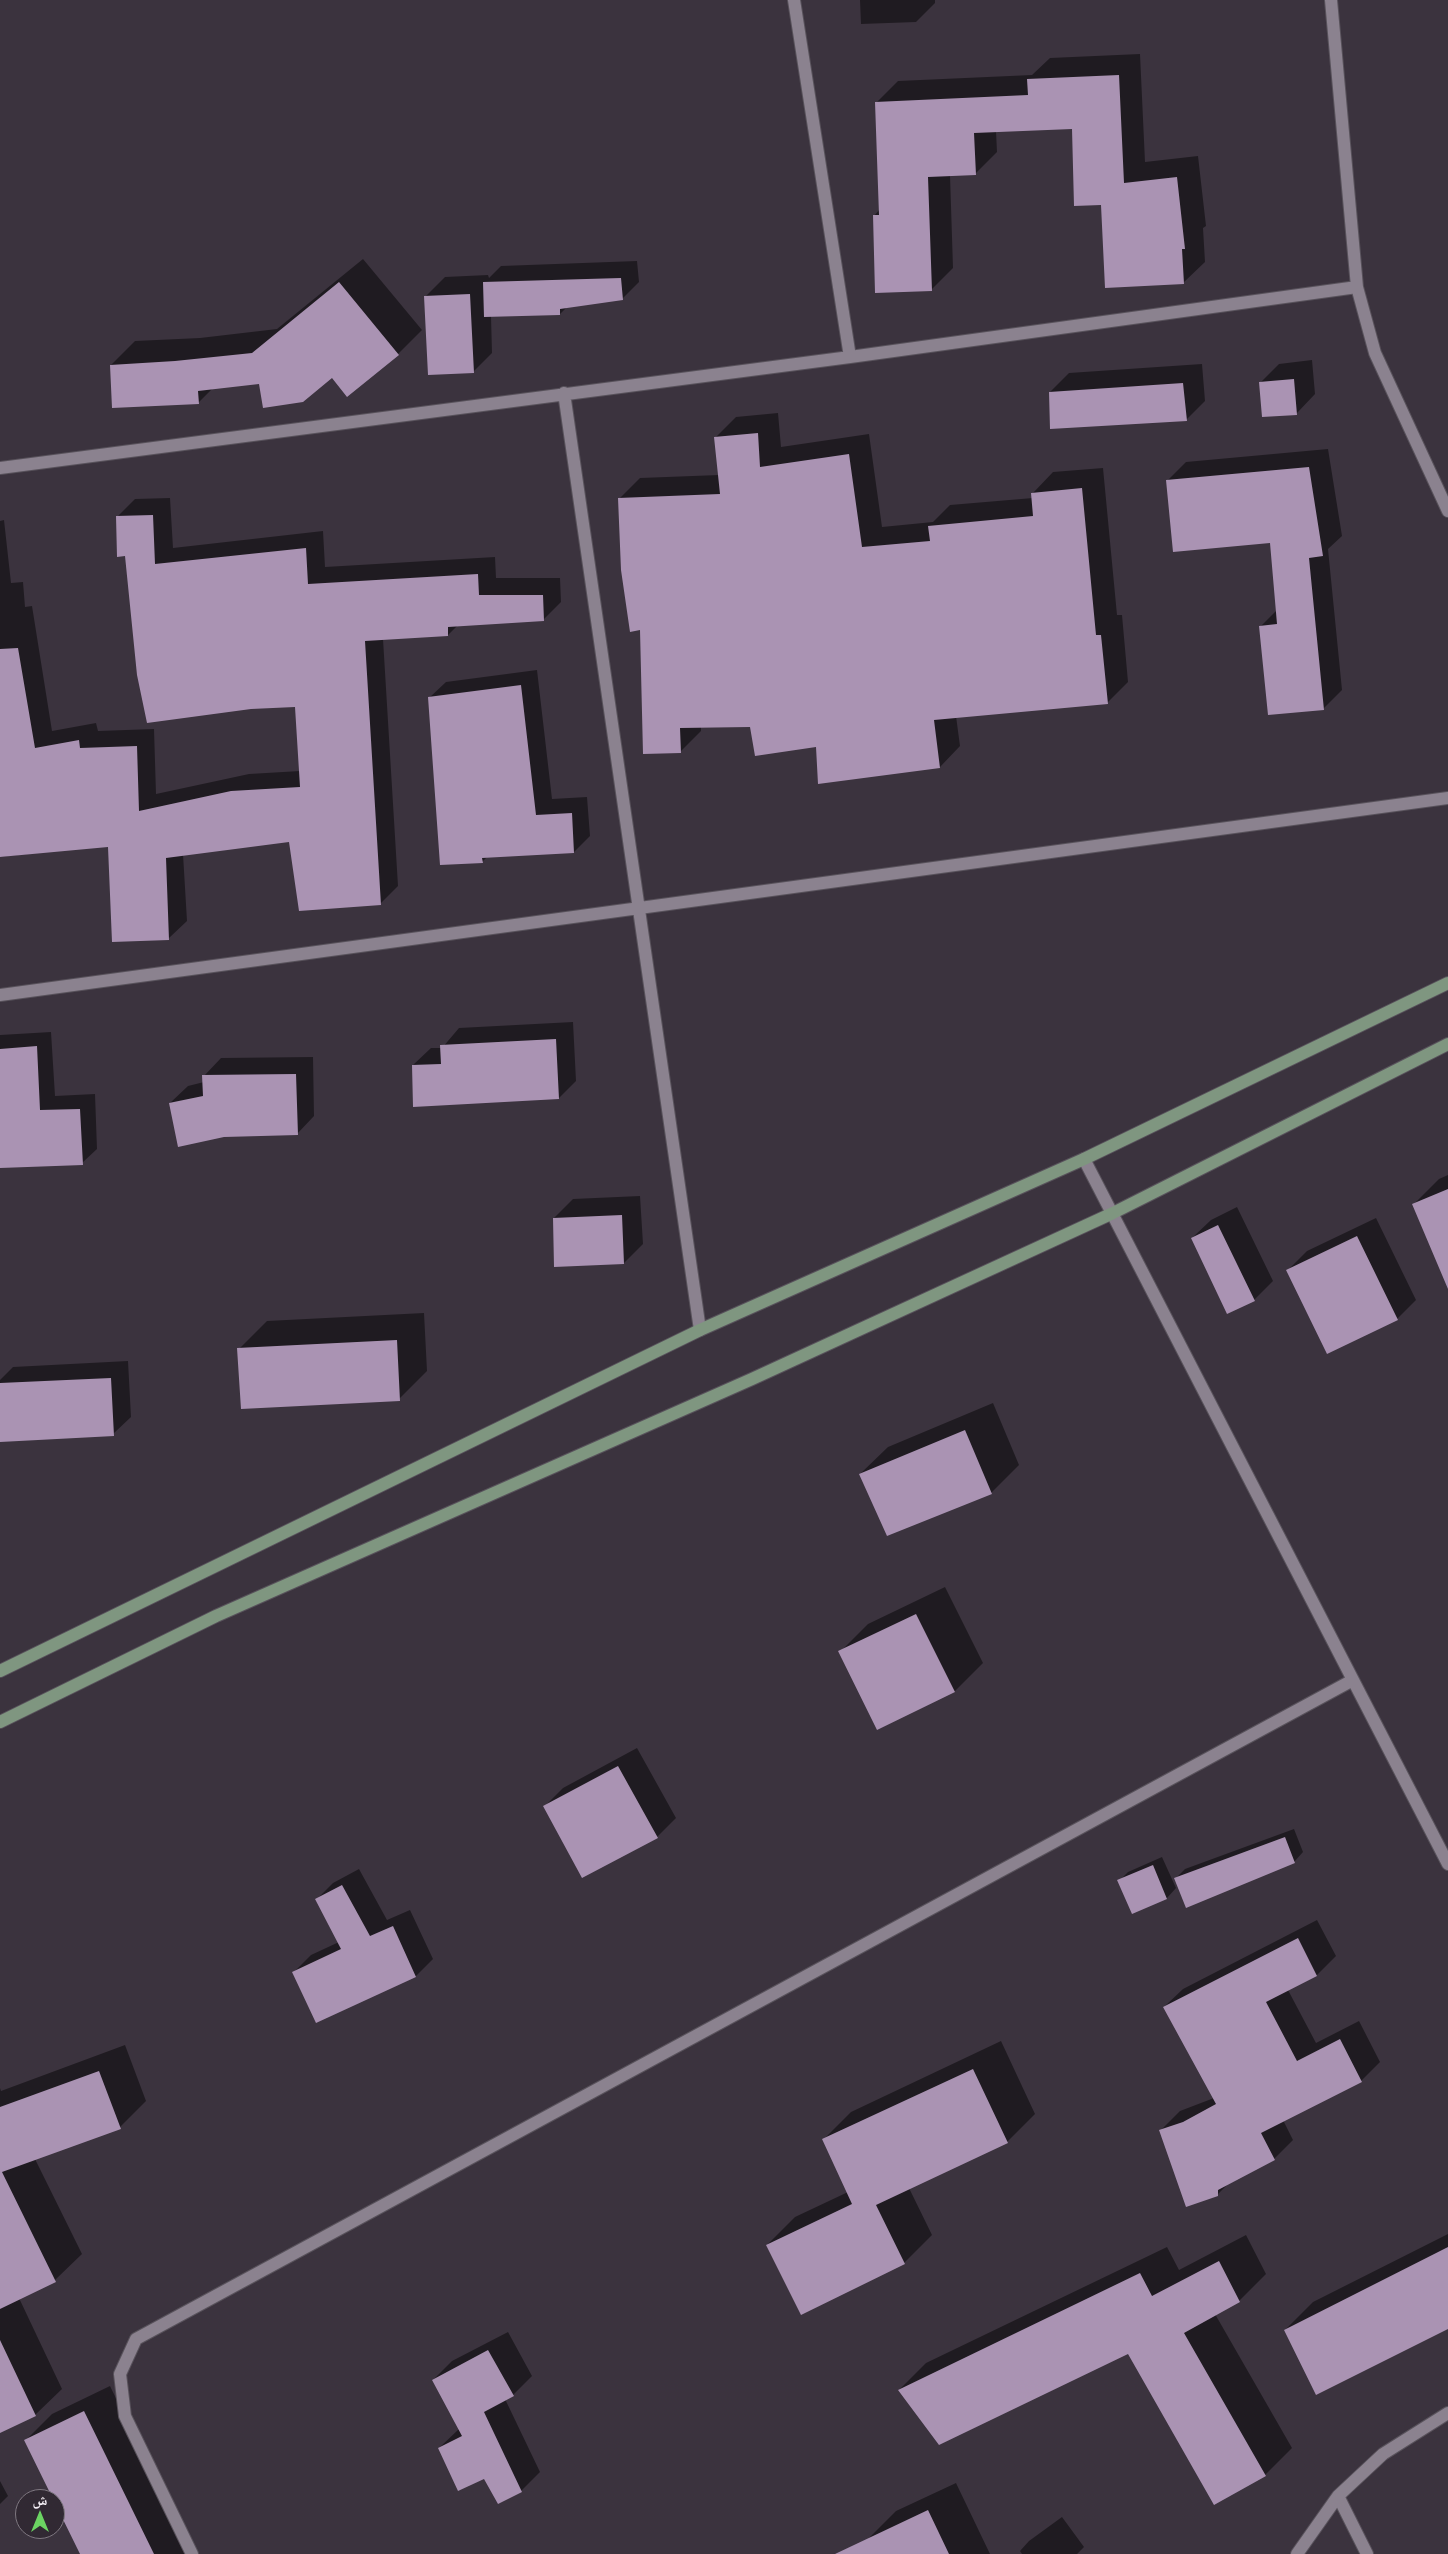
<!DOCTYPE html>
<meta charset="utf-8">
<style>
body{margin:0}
#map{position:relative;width:1448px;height:2554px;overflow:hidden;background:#3b333e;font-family:Commissioner,"Noto Naskh Arabic",sans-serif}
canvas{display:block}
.north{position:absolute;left:15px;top:2489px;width:50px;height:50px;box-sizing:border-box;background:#312933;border:1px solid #7f7881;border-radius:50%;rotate:0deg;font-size:14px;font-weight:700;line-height:20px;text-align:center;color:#f3eef5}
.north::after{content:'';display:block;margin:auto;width:18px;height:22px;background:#6bd362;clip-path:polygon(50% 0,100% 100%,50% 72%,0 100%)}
</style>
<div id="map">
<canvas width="1448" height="2554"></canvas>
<div class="north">ش</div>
</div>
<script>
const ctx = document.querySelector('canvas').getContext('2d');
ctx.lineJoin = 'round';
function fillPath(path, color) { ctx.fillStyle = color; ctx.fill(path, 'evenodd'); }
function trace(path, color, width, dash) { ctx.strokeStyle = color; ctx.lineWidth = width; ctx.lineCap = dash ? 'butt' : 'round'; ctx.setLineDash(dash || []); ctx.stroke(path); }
const shadow = new Path2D(`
 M 860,0 L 935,0 L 935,3 L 916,22 L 861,24 Z
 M 1140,54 L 1145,162 L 1198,156 L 1206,226 L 1203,228 L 1205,262 L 1183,283 L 1073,128 L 996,131 L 997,152 L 975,174 L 950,175 L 953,268 L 932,289 L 874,216 L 880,209 L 877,102 L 898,81 L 1032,75 L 1050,58 Z
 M 363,259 L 422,330 L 398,354 L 347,395 L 332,376 L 213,388 L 198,403 L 111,365 L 135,341 L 200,338 L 277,329 Z
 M 637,261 L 639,282 L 622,299 L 567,307 L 560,314 L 491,316 L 492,353 L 473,372 L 426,296 L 445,277 L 488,275 L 489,278 L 501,266 Z
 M 1312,360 L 1315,394 L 1297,413 L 1260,383 L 1279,364 Z
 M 1202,364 L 1205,401 L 1186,420 L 1050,392 L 1069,373 Z
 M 778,413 L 781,447 L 869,434 L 882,527 L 933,522 L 950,505 L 1033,498 L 1033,493 L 1053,472 L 1103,468 L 1117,615 L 1122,615 L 1128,682 L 1107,703 L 956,716 L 960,746 L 940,767 L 751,726 L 701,726 L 701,731 L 680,752 L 642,629 L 619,499 L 640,478 L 719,475 L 716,437 L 736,417 Z
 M 1328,449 L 1342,536 L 1328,549 L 1342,690 L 1323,709 L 1260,627 L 1277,610 L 1271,542 L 1167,481 L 1186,462 Z
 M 170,498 L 173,548 L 323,531 L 325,567 L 495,557 L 496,578 L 560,578 L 561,602 L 543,620 L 458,625 L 448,635 L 383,639 L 398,886 L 380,904 L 290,840 L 183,854 L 187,921 L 169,938 L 109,845 L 0,857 L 0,521 L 4,520 L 11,583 L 23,582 L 25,607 L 32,606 L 52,731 L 96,723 L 98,731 L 154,729 L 156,794 L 249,774 L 300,771 L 296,705 L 126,555 L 117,517 L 135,499 Z
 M 537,670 L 552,799 L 587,797 L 590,836 L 574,852 L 487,857 L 482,862 L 429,698 L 446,682 Z
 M 573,1022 L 576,1081 L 559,1098 L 413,1065 L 431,1048 L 442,1048 L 459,1028 Z
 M 51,1032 L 55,1096 L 95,1094 L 97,1149 L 82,1163 L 0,1167 L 0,1035 Z
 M 313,1057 L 314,1116 L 297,1134 L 170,1103 L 188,1086 L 204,1082 L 204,1076 L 221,1058 Z
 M 1448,1175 L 1448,1240 L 1413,1205 L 1439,1179 Z
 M 640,1196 L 643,1244 L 624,1263 L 556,1266 L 554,1218 L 573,1199 Z
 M 1237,1207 L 1273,1281 L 1254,1300 L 1228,1313 L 1192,1238 L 1211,1220 Z
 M 1376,1218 L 1416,1300 L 1397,1319 L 1288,1270 L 1307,1251 Z
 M 424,1313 L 427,1371 L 399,1399 L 239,1349 L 267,1321 Z
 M 128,1361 L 131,1417 L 113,1434 L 0,1440 L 0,1380 L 13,1367 Z
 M 993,1403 L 1019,1465 L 991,1493 L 860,1474 L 888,1447 Z
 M 945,1587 L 983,1663 L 955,1691 L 877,1728 L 840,1652 L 868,1624 Z
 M 637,1748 L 676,1818 L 657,1837 L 544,1807 L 563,1788 Z
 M 1294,1829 L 1303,1852 L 1294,1862 L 1175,1879 L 1185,1869 Z
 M 1162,1857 L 1176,1888 L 1167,1898 L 1132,1913 L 1119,1881 L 1128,1872 Z
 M 359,1869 L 387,1920 L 410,1910 L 433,1959 L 416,1976 L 317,2021 L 294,1972 L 311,1955 L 339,1942 L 316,1900 L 333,1883 Z
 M 1317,1920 L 1336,1956 L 1317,1975 L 1288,1990 L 1316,2043 L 1359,2021 L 1380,2062 L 1361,2081 L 1283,2120 L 1293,2140 L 1274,2159 L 1230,2182 L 1217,2195 L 1161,2130 L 1180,2111 L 1214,2098 L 1164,2007 L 1183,1989 Z
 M 1001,2041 L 1035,2114 L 1007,2142 L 909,2188 L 932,2235 L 904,2263 L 767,2245 L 795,2217 L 848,2192 L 823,2140 L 851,2112 Z
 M 125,2045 L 146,2101 L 120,2127 L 35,2159 L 82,2254 L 55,2280 L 19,2298 L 62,2389 L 35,2415 L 0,2432 L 0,2088 L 1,2091 Z
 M 1448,2234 L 1448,2327 L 1285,2330 L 1313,2302 Z
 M 1246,2235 L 1266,2274 L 1239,2301 L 1215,2314 L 1292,2448 L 1265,2475 L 1128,2352 L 899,2390 L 926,2363 L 1167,2247 L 1179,2270 Z
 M 508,2332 L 532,2376 L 513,2395 L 505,2399 L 540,2472 L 521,2491 L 485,2477 L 439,2448 L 459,2429 L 433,2380 L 452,2361 Z
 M 110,2386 L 192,2554 L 82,2554 L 26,2440 L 52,2414 Z
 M 0,2481 L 8,2496 L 0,2504 Z
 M 956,2483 L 990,2554 L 875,2554 L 868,2539 L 896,2511 Z
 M 1062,2517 L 1084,2547 L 1077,2554 L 1022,2554 L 1020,2551 L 1029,2541 Z`);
const building = new Path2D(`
 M 1119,75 L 1124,183 L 1177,177 L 1185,249 L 1182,249 L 1184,284 L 1105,288 L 1101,205 L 1074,206 L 1072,129 L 974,133 L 976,175 L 928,177 L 932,291 L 875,293 L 873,215 L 879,215 L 875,102 L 1028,95 L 1027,79 Z
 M 621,278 L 623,300 L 560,309 L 560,315 L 484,317 L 483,282 Z
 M 339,282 L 399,355 L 347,397 L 332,378 L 303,402 L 263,408 L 259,384 L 198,391 L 199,404 L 112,408 L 110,365 L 175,361 L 252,353 Z
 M 470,294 L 474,373 L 428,375 L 424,296 Z
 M 1294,379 L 1297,415 L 1262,417 L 1259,382 Z
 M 1183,383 L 1187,421 L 1050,429 L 1049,392 Z
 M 758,433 L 760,467 L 849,454 L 862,547 L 930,541 L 928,526 L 1033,516 L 1031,493 L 1082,488 L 1096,635 L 1101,635 L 1108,704 L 934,720 L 940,768 L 818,784 L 816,747 L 755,756 L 750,727 L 680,728 L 681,753 L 643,754 L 640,630 L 630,632 L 621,570 L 618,498 L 720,494 L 714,437 Z
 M 1309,467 L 1323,556 L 1309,558 L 1324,710 L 1268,715 L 1259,626 L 1277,624 L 1270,543 L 1173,552 L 1166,480 Z
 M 153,515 L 155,564 L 306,548 L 308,584 L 478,574 L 479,595 L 543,595 L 544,621 L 448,627 L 448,636 L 365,641 L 381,905 L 299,911 L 289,842 L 166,858 L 169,940 L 112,942 L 108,847 L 0,857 L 0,649 L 18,648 L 35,748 L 79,740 L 80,748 L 137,746 L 139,811 L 231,791 L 300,787 L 295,707 L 251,709 L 147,723 L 137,675 L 125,556 L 117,557 L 116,516 Z
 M 521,685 L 536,815 L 572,813 L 574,853 L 482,858 L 483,863 L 440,865 L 428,697 Z
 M 556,1039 L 559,1099 L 413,1107 L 412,1065 L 441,1064 L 440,1045 Z
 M 37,1046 L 40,1110 L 80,1109 L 83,1165 L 0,1168 L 0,1049 Z
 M 296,1074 L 298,1135 L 224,1137 L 178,1147 L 169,1103 L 203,1096 L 202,1075 Z
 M 1448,1189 L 1448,1289 L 1412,1204 Z
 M 622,1215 L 624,1264 L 554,1267 L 553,1218 Z
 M 1218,1225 L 1255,1301 L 1227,1314 L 1191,1238 Z
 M 1357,1236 L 1398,1320 L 1327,1354 L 1286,1270 Z
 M 397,1340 L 400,1401 L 241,1409 L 237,1348 Z
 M 111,1378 L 114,1436 L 0,1442 L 0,1383 Z
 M 965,1430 L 992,1494 L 887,1536 L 859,1474 Z
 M 916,1614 L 955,1692 L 877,1730 L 838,1651 Z
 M 618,1766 L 658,1838 L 582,1878 L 543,1806 Z
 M 1285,1837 L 1295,1863 L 1186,1908 L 1174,1878 Z
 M 1153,1865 L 1167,1899 L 1132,1914 L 1117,1880 Z
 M 342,1885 L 370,1936 L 393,1926 L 416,1977 L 316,2023 L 292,1972 L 341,1949 L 315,1899 Z
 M 1298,1938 L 1317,1976 L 1266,2002 L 1297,2061 L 1340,2039 L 1362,2082 L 1261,2133 L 1275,2160 L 1218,2190 L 1218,2196 L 1186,2207 L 1159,2130 L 1183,2122 L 1216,2104 L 1163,2007 Z
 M 973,2069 L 1008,2143 L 876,2205 L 905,2264 L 801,2315 L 766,2245 L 852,2204 L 822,2139 Z
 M 99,2071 L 121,2129 L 2,2172 L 56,2282 L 0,2309 L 0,2107 Z
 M 1448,2247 L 1448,2329 L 1316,2395 L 1284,2330 Z
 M 1219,2261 L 1240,2302 L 1184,2333 L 1266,2476 L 1214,2505 L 1128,2354 L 939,2445 L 898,2390 L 1140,2273 L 1152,2296 Z
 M 0,2340 L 36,2416 L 0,2433 Z
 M 488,2350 L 514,2396 L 484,2412 L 522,2492 L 498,2504 L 484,2479 L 458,2491 L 438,2448 L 462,2436 L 432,2380 Z
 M 84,2411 L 154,2554 L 80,2554 L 24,2440 Z
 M 928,2510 L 949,2554 L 835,2554 Z`);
const street = new Path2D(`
 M 794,0 L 850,357
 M 1331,0 L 1357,287 L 1375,353 L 1448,511
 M 564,393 L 700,1330
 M 0,468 L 850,357 L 1357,287
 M 0,995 L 1448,798
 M 1084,1159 L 1448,1864
 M 1338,2496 L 1367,2554
 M 192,2554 L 125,2416 L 120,2374 L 136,2339 L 1353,1680
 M 1297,2554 L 1338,2496 L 1383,2454 L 1448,2413`);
const secondary = new Path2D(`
 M 0,1671 L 700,1330 L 1084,1159 L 1448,983
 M 0,1722 L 216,1616 L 752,1379 L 1113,1213 L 1448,1044`);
fillPath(shadow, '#0007');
fillPath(building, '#aa93b3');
trace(street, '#58525b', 14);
trace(secondary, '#58525b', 14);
trace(street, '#8b828f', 12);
trace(secondary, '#7f9680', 12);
</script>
